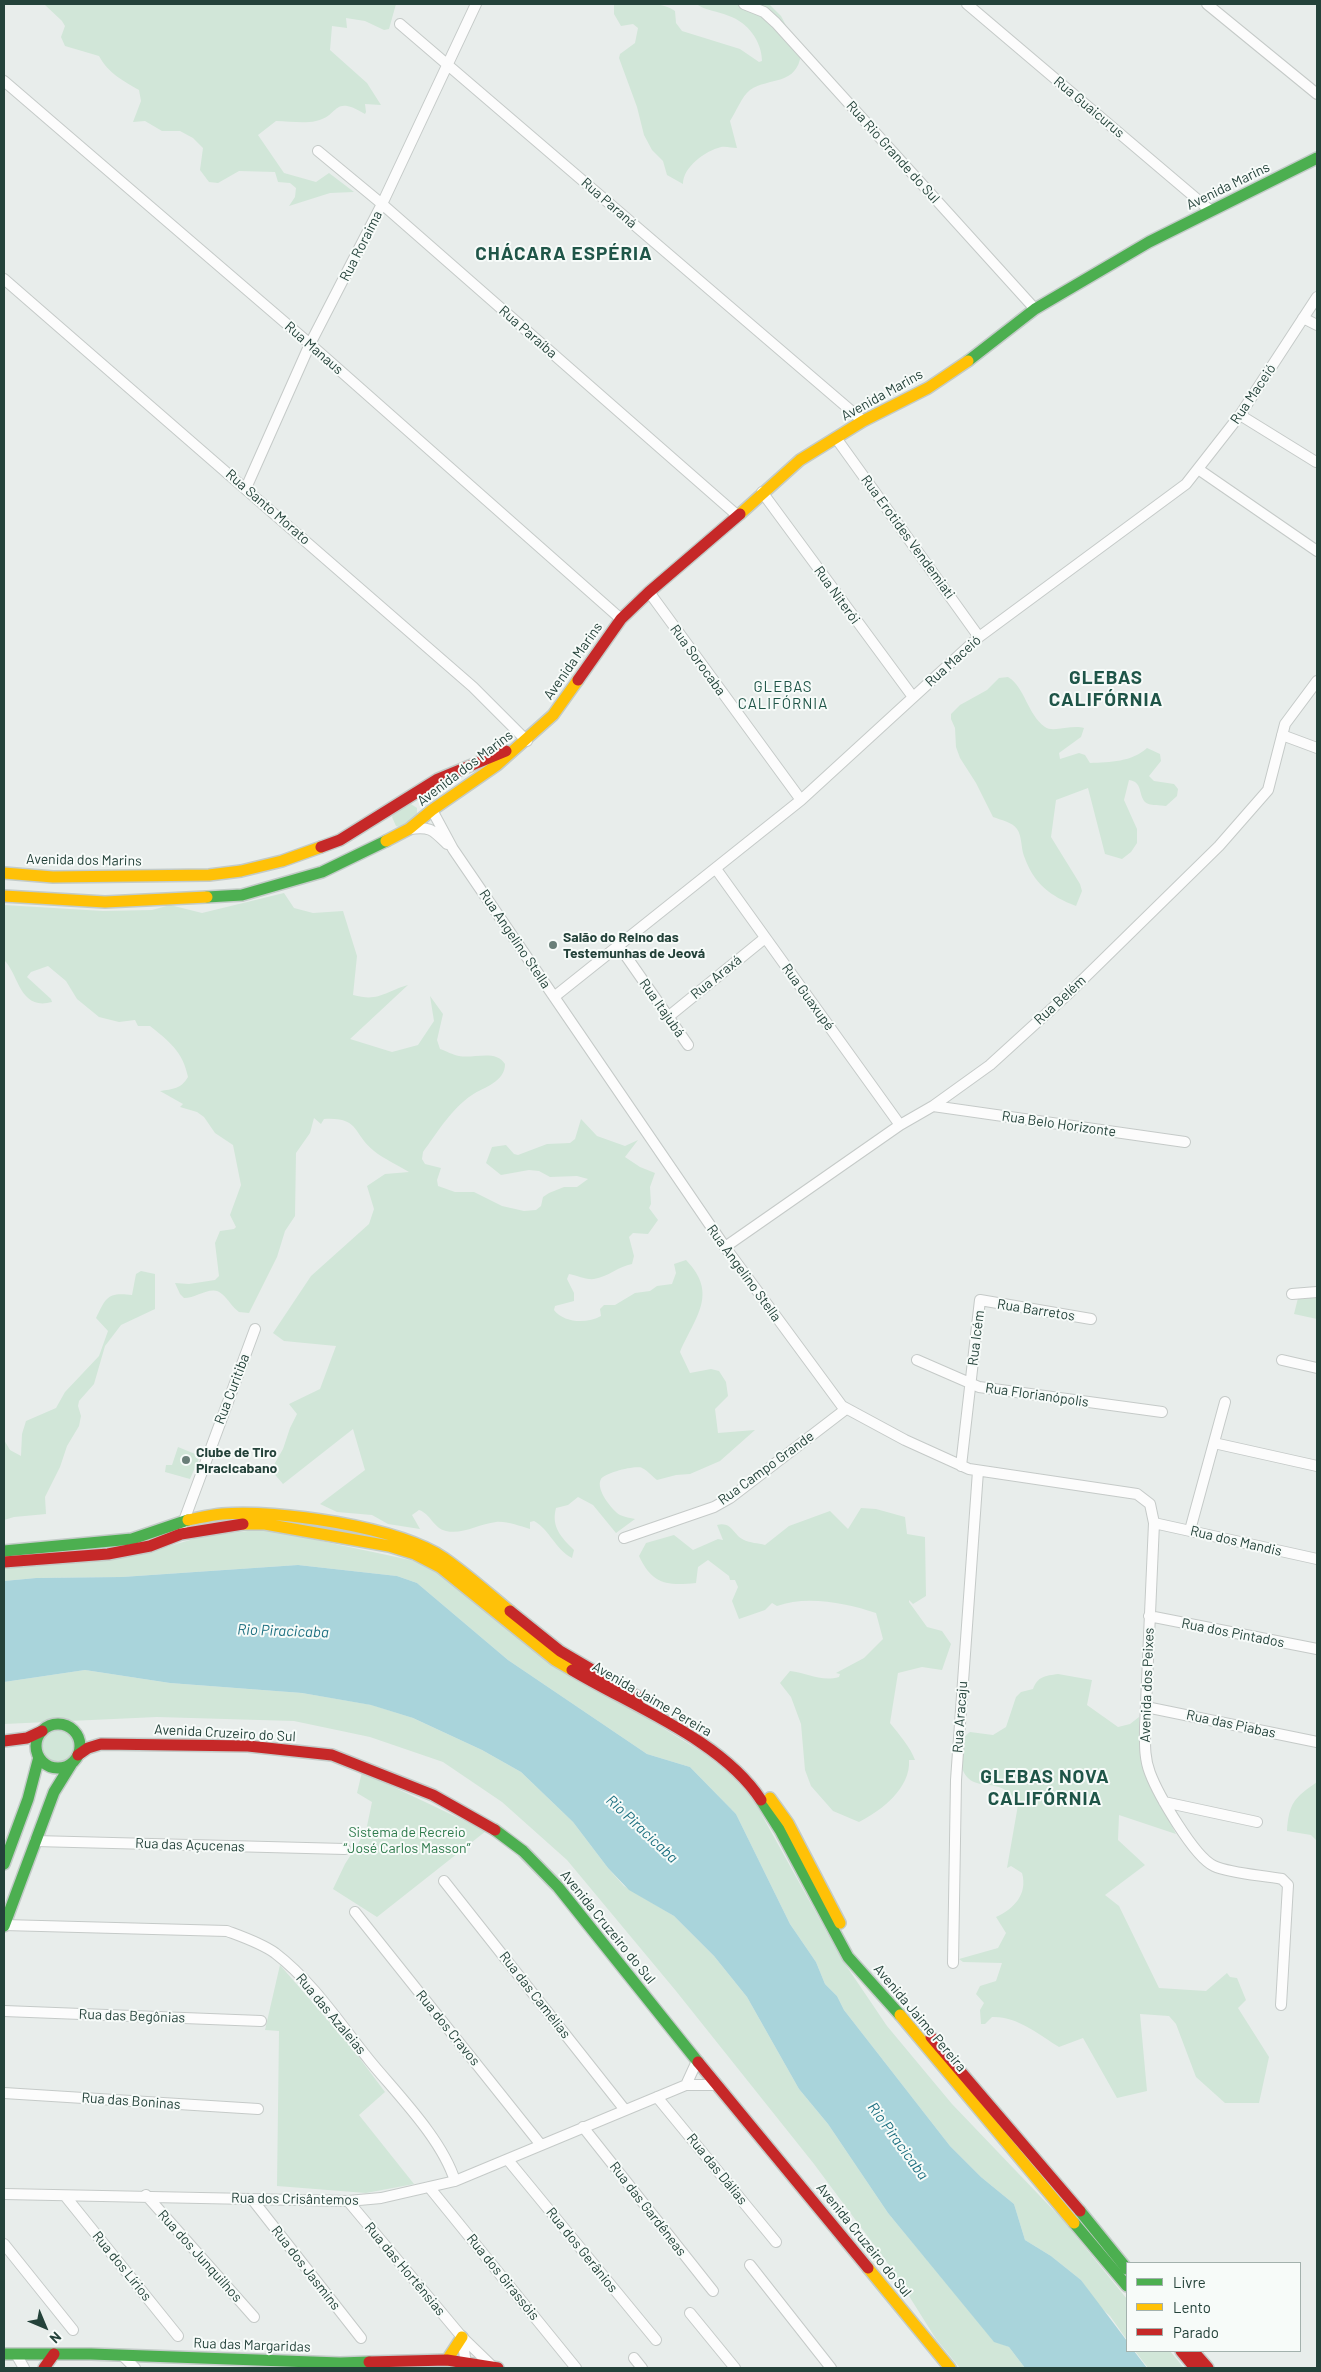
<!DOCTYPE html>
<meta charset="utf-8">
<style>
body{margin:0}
#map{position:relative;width:1321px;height:2372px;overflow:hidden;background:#e8edeb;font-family:Barlow,sans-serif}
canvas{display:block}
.frame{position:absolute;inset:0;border:5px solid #24423a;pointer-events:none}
.legend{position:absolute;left:1126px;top:2262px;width:175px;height:90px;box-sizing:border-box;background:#f7fbf9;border:1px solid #a3b1ad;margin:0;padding:6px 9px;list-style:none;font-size:15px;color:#24423a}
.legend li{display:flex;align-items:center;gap:10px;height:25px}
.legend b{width:25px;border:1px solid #a3b1ad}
.north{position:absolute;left:20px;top:2302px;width:50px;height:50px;-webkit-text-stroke:4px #f7fbf9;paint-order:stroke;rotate:135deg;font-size:14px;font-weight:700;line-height:20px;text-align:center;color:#24423a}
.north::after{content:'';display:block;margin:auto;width:18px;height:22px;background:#24423a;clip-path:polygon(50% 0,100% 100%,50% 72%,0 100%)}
</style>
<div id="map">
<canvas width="1321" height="2372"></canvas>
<div class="frame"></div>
<ul class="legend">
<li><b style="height:6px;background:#4caf50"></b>Livre</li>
<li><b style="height:6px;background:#ffc107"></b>Lento</li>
<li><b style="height:6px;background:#c62828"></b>Parado</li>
</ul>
<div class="north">N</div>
</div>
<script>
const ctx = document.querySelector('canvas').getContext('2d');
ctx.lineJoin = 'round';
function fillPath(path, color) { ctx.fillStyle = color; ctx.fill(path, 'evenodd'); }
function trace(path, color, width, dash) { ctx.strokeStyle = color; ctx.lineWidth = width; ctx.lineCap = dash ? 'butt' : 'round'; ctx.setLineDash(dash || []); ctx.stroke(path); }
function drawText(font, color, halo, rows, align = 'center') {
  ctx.font = font + ' Barlow,sans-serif'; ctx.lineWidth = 4; ctx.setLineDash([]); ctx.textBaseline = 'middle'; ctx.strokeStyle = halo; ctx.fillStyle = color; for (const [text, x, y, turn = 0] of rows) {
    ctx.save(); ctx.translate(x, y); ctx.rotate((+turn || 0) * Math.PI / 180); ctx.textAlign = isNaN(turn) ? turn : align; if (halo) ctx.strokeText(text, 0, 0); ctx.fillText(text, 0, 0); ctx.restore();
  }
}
const green = new Path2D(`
 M 44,4 L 396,4 L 389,29 L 384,30 L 365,21 L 346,18 L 347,28 L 332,26 L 330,50 L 367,83 L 381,105 L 365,104 L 366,112 L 365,114 C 332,94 340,116 316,121 C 303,124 289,121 276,121 L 258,135 L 284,173 L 316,182 L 329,173 L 354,192 L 330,193 L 289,206 L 295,197 L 296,188 L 290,183 L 278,182 L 275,172 L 239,171 L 218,183 L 209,182 L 200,170 L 203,148 L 193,138 L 180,131 L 162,131 L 145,121 L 133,122 L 141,101 L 139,90 C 122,80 109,74 99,56 L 65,46 L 61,37 L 65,26 L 62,21 Z
 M 614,4 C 634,4 659,0 675,11 L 676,23 L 682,31 L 740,49 L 759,62 L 762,61 C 762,41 747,22 729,16 C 717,11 707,11 696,4 L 769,4 L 781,16 L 801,54 C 797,86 769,77 750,90 C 742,96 736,112 730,121 L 737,148 C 732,148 726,146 721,147 C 705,151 683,167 683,184 L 667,175 L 663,161 L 652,150 L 644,135 L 637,107 L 619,58 L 620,54 L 635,43 L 638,28 L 633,24 L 621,26 L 614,14 Z
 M 1008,677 C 1025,687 1027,714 1045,727 C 1053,733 1072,724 1084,728 L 1081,737 L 1059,753 L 1060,759 L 1079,753 L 1085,755 L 1090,763 C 1110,762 1132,762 1147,748 L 1160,754 L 1161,761 L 1149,776 L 1154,781 L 1174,784 L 1178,789 L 1177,796 L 1166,806 C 1161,805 1149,806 1145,802 C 1138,794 1143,782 1129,780 L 1124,800 L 1137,829 L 1137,843 L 1131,852 L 1122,859 L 1105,854 L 1088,788 L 1056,800 L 1051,837 L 1080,884 L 1082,891 L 1076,906 C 1050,896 1034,884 1024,856 C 1021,848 1022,836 1017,829 C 1012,822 1001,820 993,817 L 976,783 L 960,758 L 956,747 L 955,728 L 951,719 L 951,714 L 960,705 L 987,690 L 999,678 Z
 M 411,804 L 417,808 L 417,817 L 399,827 L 396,826 L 392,817 L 394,813 Z
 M 284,893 L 294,908 L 313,913 L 343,911 L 357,956 L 353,995 C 379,1002 384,992 408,985 L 350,1039 L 392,1052 L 418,1045 L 434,1021 L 430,996 L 443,1014 L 437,1040 L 440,1049 C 446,1051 453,1055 459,1056 C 473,1059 496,1049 505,1064 C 505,1082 484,1087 472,1095 C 452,1108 437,1133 423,1152 L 422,1159 L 425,1164 L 441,1168 L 437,1180 L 438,1186 L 455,1192 L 474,1192 L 502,1206 L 524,1211 L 536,1210 L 541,1206 L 543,1197 L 549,1193 L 564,1187 L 577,1187 L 588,1179 L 577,1176 L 550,1177 L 539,1171 L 529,1170 L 501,1175 L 486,1163 L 492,1147 L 506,1145 L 514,1154 L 518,1155 L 547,1144 L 570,1143 L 575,1139 L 581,1119 L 597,1136 L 625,1146 L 638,1140 L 625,1157 L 640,1167 L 655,1173 L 650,1187 L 651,1204 L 649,1208 L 658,1220 L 648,1234 L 633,1233 L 629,1237 L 634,1256 L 632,1264 C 619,1266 608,1277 594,1279 C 586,1280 576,1275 569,1274 L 567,1279 L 574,1293 L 574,1301 L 555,1306 L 554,1310 C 564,1323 587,1324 601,1316 L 600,1309 L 604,1305 L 615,1305 L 635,1293 L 650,1291 L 657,1286 L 672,1284 L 676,1273 L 674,1264 L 686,1260 C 719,1294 695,1317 680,1352 L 690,1373 L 711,1369 L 719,1371 L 726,1382 L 728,1396 L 715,1409 L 718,1433 L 755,1430 L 720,1461 L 690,1474 L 676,1475 L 657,1480 C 653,1477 647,1470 642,1468 C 635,1465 605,1473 601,1479 C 595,1489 612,1510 620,1515 C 624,1517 631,1518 635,1519 L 616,1533 L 593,1505 L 578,1497 L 568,1505 L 556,1508 C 551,1527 561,1537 574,1550 L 572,1558 C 555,1549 550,1530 534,1521 L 530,1522 L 530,1529 C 519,1526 507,1521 496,1522 C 479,1524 462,1535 446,1531 C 433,1528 431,1514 419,1510 L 412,1515 L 420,1529 L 388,1524 L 372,1515 L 337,1512 L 320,1504 L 365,1470 L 353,1429 L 283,1484 L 271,1470 L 283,1449 L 290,1428 L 297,1414 L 289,1404 L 320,1389 L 336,1346 L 284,1341 L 273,1333 L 311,1276 L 369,1224 L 374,1209 L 367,1186 L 385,1174 L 409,1172 C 398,1165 384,1159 374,1151 C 352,1133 360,1117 324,1119 L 321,1124 L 314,1118 L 310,1133 L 296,1153 L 295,1216 L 285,1231 L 277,1257 L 249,1313 L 239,1312 C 232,1307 229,1300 222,1294 C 212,1284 197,1298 184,1298 L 180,1294 L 175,1283 L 189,1284 L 215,1280 L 219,1276 L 215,1243 L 220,1231 L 234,1229 L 236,1227 L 230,1215 L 241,1185 L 233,1145 L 215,1133 L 204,1117 L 197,1112 L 180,1107 L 183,1104 L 160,1091 C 173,1089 181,1089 188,1077 C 183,1052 169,1041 150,1026 L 138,1026 L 135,1020 L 119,1022 L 99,1017 L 77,999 L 66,981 L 48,966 L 31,972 L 27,977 L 51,999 L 52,1002 C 19,1011 19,974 4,960 L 4,905 L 103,911 L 152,910 L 170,905 L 202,913 Z
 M 141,1271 L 155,1274 L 155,1309 L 121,1325 L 105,1346 L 94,1384 L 79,1401 L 78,1406 L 81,1416 L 79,1426 L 67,1446 L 60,1467 L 45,1497 L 46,1514 L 14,1517 L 4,1520 L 4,1440 L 10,1450 L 21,1456 L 22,1434 L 26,1421 L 56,1408 L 65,1392 L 99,1356 L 108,1331 L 96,1318 C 106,1298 107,1292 132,1295 L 136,1274 Z
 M 1317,1297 L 1317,1319 L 1294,1314 L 1298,1298 Z
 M 178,1447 L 200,1456 L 190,1479 L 165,1472 L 166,1465 L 172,1465 Z
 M 861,1508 L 876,1509 L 905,1517 L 907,1534 L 925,1537 L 926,1596 L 913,1604 L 909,1600 L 909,1602 L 927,1627 L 942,1631 L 951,1644 L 942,1670 L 922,1667 L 898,1673 L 890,1723 C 898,1733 911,1748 915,1760 L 909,1760 C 911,1788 881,1811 859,1822 L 833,1811 L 811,1786 L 805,1770 L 801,1724 L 791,1697 L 780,1683 L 790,1671 C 807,1673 821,1682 839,1677 L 840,1674 L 836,1673 L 864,1658 L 883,1639 L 876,1613 C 847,1603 806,1595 777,1606 L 772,1603 L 765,1610 L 739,1619 L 732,1601 L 738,1587 L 735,1580 L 730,1580 L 729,1576 L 708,1560 L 698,1567 L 696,1583 C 666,1586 652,1584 639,1556 L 646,1543 L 674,1535 L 693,1550 L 718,1539 L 723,1540 L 717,1525 C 732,1521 733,1535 744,1540 C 750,1543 758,1543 765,1545 L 789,1526 L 830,1511 L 848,1529 Z
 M 265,1529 L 415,1561 L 439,1573 L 653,1722 L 705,1754 L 730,1774 L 753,1799 L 841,1958 L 887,2026 L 952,2104 L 1061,2218 L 1127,2299 L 1127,2340 L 1110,2316 L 1097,2304 L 1081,2280 L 1051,2256 L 1025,2240 L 1014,2204 L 981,2177 L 950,2146 L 844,2010 L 837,1996 L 825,1984 L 816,1962 L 790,1924 L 736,1814 L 690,1767 L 647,1754 L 508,1660 L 417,1583 L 397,1576 L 298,1565 L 122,1577 L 36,1578 L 4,1581 L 4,1567 L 152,1551 L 204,1536 Z
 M 85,1670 L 170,1683 L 302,1693 L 372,1705 L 413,1718 L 482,1750 L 521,1772 L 573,1822 L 608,1868 L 624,1886 L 674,1916 L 714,1956 L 747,1997 L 799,2089 L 828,2124 L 888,2213 L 994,2341 L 1009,2347 L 1025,2368 L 960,2368 L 936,2339 L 892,2269 L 814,2164 L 676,1991 L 567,1860 L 502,1802 L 443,1762 L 370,1737 L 294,1721 L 157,1717 L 4,1724 L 4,1682 Z
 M 1058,1674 L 1092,1680 L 1087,1705 L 1118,1727 L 1130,1724 L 1139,1717 L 1143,1769 L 1176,1834 L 1119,1815 L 1118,1840 L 1145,1865 L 1105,1895 L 1119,1906 L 1159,1988 L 1206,1991 L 1227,1973 L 1230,1977 L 1237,1978 L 1246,2000 L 1238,2008 L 1269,2057 L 1259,2103 L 1225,2103 L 1196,2077 L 1176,2024 L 1169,2016 L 1140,2014 L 1147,2091 L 1117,2098 L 1083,2038 L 1059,2047 C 1040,2035 1017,2016 992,2017 L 985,2024 L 981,2024 L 980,2010 L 984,2003 L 976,1994 L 980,1986 L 996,1981 L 1002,1963 L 963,1962 L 959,1959 L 998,1948 L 1006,1933 L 996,1917 C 1014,1909 1028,1894 1022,1873 L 1011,1866 L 1007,1868 L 1018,1805 C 1004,1776 981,1791 968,1778 C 957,1767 957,1740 970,1732 L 993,1735 L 1006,1727 L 1016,1697 L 1021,1692 L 1033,1689 C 1038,1676 1045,1676 1058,1674 Z
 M39 1746a19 19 0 1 1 38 0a19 19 0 1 1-38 0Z
 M 362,1772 L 486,1831 L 377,1917 L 333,1889 L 345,1864 L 366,1831 L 372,1802 L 357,1793 Z
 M 1317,1782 L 1317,1841 L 1311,1835 L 1287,1831 C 1289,1803 1294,1798 1317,1782 Z
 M 280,1965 L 352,2048 L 385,2092 L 359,2115 L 414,2184 L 366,2193 L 277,2186 L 279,2031 L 265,2030 Z
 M 1135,2351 L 1170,2351 L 1184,2368 L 1148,2368 Z`);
const water = new Path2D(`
 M 298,1565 L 397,1576 L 417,1583 L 508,1660 L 647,1754 L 690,1767 L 736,1814 L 790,1924 L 816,1962 L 825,1984 L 837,1996 L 844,2010 L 950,2146 L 981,2177 L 1014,2204 L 1025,2240 L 1051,2256 L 1081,2280 L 1127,2341 L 1127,2351 L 1134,2351 L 1147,2368 L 1025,2368 L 1009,2347 L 994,2342 L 888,2213 L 828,2124 L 799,2089 L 747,1997 L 714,1956 L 674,1916 L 629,1890 L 608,1868 L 573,1822 L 521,1772 L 482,1750 L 413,1718 L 371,1705 L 302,1693 L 170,1683 L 85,1670 L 4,1682 L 4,1581 L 36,1578 L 122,1577 Z`);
const street = new Path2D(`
 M 744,4 L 764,12 L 776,23 L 1035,309
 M 967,4 L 1211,211
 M 1207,4 L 1317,94
 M 400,24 L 863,421
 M 4,81 L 310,344 L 621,619
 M 318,151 L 382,204 L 738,516
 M 4,279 L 473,687 L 527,741
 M 1303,318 L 1317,325
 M 1240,415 L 1316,462
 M 836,438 L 979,637
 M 1198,469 L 1317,551
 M 246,488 L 310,344 L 382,204 L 476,4
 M 762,492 L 913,697
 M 649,592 L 801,800
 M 1282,735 L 1317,748
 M 432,810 L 453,849 L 725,1247 L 842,1406 L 905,1440 L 969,1469 L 1137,1494 L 1150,1504 L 1154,1523 L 1145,1727 C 1145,1742 1144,1758 1150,1773 C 1158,1794 1194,1857 1214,1866 C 1232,1874 1262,1875 1282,1879 L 1288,1885 L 1281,2005
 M 410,829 C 430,826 433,830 447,844
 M 716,869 L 900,1125
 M 619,946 L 688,1045
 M 554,997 L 801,800 L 979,637 L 1186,484 L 1240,415 L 1317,297
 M 668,1017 L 765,938
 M 933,1106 L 1185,1142
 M 725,1247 L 900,1125 L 933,1106 L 990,1065 L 1068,994 L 1219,846 L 1268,790 L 1285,724 L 1317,681
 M 1292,1294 L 1317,1292
 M 917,1360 L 979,1387 L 1162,1412
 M 1282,1360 L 1317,1368
 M 1214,1443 L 1317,1466
 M 961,1466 L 980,1300 L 1091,1319
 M 1154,1523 L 1317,1559
 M 182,1526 L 255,1329
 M 1190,1530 L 1225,1402
 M 624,1538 L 714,1507 L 730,1498 L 846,1409
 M 1149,1616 L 1317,1649
 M 1146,1707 L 1317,1742
 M 1164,1802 L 1257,1822
 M 35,1841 L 345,1849
 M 444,1881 L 625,2110
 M 355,1912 L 541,2145
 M 4,1925 L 227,1931 C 243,1937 261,1943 275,1953 C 313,1982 340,2024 370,2061 C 398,2095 442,2139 455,2181
 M 953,1963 L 956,1780 L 978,1471
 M 4,2011 L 261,2021
 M 686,2085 L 697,2061
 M 4,2093 L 258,2109
 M 657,2097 L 776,2242
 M 583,2127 L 713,2291
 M 508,2160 L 656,2340
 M 429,2187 L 576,2368
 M 4,2194 L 348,2201 L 381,2198 L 455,2181 L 686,2085 L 716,2085
 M 146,2195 L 254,2317
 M 66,2197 L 178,2336
 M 252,2199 L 361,2338
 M 348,2201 L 462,2337 L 492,2366
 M 4,2244 L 73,2330
 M 750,2265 L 831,2368
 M 690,2313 L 735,2368
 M 462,2337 L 466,2364
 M 16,2354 L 24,2368
 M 123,2356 L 135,2368
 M 634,2358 L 642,2368`);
const fast = new Path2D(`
 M 968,361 L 1035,309 L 1149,242 L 1317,158
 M 207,897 L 242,895 L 322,872 L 386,841
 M 4,1551 L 132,1539 L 188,1520
 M36 1746a22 22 0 1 1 44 0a22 22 0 1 1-44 0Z
 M 761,1800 L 780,1830 L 848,1957 L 900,2015
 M 495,1830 L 523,1851 L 558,1887 L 698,2062
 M 4,1864 L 28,1799 L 39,1757
 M 4,1926 L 54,1792 L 72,1763
 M 1080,2211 L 1127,2269
 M 1074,2223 L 1127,2286
 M 4,2354 L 91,2354 L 340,2363 L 369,2362`);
const slow = new Path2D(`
 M 740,514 L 800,460 L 863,421 L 928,388 L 968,361
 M 386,841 L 409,829 L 432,810 L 497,765 L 553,715 L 578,680
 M 4,873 L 53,877 L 209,875 L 241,871 L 282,861 L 321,847
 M 4,896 L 105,902 L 207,897
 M 188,1520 C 199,1518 211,1515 222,1514 C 278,1509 398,1527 444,1558 C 467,1574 488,1593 510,1611
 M 243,1524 L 265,1524 L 389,1546 L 415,1554 L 440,1567 L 555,1660 L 572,1670
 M 770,1798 L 788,1823 L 840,1923
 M 900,2015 L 1074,2223
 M 868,2268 L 950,2368
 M 447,2360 L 462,2337`);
const jam = new Path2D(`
 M 578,680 L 621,619 L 649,592 L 740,514
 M 321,847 L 340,840 L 438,779 L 506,751
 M 4,1562 L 108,1554 L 150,1546 L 181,1534 L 243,1524
 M 510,1611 L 560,1651 L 640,1698
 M 572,1670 C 632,1706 722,1740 761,1800
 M 4,1741 L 27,1738 L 42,1731
 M 78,1755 L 88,1748 L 101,1744 L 248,1746 L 332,1755 L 433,1795 L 495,1830
 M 931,2037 L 1080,2211
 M 698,2062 L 868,2268
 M 1181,2351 L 1195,2368
 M 1193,2351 L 1208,2368
 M 369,2362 L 447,2360 L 498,2368
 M 44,2368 L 54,2354`);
const markers = [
 [553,945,5,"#697e78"],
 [186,1460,5,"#697e78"]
];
const streetNames = [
 ["Rua Guaicurus",1089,107,40],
 ["Rua Rio Grande do Sul",893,152,48],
 ["Avenida Marins",1228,186,-26],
 ["Rua Paraná",609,203,41],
 ["Rua Roraima",361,246,-63],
 ["Rua Paraíba",528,332,41],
 ["Rua Manaus",314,348,41],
 ["Rua Maceió",1253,394,-56],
 ["Avenida Marins",882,395,-29],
 ["Rua Santo Morato",268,507,41],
 ["Rua Erotides Vendemiati",908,537,54],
 ["Rua Niterói",837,595,54],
 ["Rua Sorocaba",698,660,54],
 ["Avenida Marins",573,661,-55],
 ["Rua Maceió",953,661,-42],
 ["Avenida dos Marins",465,768,-37],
 ["Avenida dos Marins",84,860,1],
 ["Rua Angelino Stella",515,939,56],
 ["Rua Araxá",716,977,-39],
 ["Rua Guaxupé",808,997,54],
 ["Rua Belém",1060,1000,-43],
 ["Rua Itajubá",662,1008,55],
 ["Rua Belo Horizonte",1059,1124,8],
 ["Rua Angelino Stella",744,1273,54],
 ["Rua Barretos",1036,1310,9],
 ["Rua Icém",976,1338,-83],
 ["Rua Curitiba",232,1389,-69],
 ["Rua Florianópolis",1037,1395,8],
 ["Rua Campo Grande",766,1468,-36],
 ["Rua dos Mandis",1236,1541,13],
 ["Rua dos Pintados",1233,1633,11],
 ["Avenida dos Peixes",1147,1685,-88],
 ["Avenida Jaime Pereira",652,1699,30],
 ["Rua Aracaju",960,1717,-86],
 ["Rua das Piabas",1231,1724,12],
 ["Avenida Cruzeiro do Sul",225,1733,3],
 ["Rua das Açucenas",190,1845,2],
 ["Avenida Cruzeiro do Sul",608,1927,51],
 ["Rua das Camélias",535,1995,52],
 ["Rua das Azaleias",331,2014,50],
 ["Rua das Begônias",132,2016,2],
 ["Avenida Jaime Pereira",920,2018,50],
 ["Rua dos Cravos",448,2028,51],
 ["Rua das Boninas",131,2101,4],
 ["Rua das Dálias",717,2169,51],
 ["Rua dos Crisântemos",295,2199,1],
 ["Rua das Gardêneas",648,2209,52],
 ["Avenida Cruzeiro do Sul",864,2240,51],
 ["Rua dos Gerânios",582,2250,51],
 ["Rua dos Junquilhos",200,2256,48],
 ["Rua dos Lírios",122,2266,51],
 ["Rua dos Jasmins",306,2268,52],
 ["Rua das Hortênsias",405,2269,50],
 ["Rua dos Girassóis",503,2277,51],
 ["Rua das Margaridas",252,2345,2]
];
const poiNames = [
 ["Salão do Reino das",563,937],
 ["Testemunhas de Jeová",563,953],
 ["Clube de Tiro",196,1452],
 ["Piracicabano",196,1468]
];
const parkNames = [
 ["Sistema de Recreio",407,1832],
 ["“José Carlos Masson”",407,1848]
];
const neighbourhoodNames = [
 ["GLEBAS",783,687],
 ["CALIFÓRNIA",783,704]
];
const waterNames = [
 ["Rio Piracicaba",283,1631,2],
 ["Rio Piracicaba",642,1829,43],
 ["Rio Piracicaba",898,2141,54]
];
const districtNames = [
 ["CHÁCARA ESPÉRIA",564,254],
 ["GLEBAS",1106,678],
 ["CALIFÓRNIA",1106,700],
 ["GLEBAS NOVA",1045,1777],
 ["CALIFÓRNIA",1045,1799]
];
fillPath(green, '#d1e6d8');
fillPath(water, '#a9d4db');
trace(street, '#c5cac8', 12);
trace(fast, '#c3cbc8', 14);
trace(slow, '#c3cbc8', 14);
trace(jam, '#c3cbc8', 14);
trace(street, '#fcfcfc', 10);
trace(fast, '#4caf50', 11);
trace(slow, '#ffc107', 11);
trace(jam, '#c62828', 11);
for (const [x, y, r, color] of markers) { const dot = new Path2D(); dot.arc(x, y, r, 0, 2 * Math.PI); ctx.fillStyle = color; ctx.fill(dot); trace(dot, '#f7fbf9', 2); }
drawText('14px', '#24423a', '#f7fbf9', streetNames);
drawText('bold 14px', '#24423a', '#f7fbf9', poiNames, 'left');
drawText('14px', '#2d7a4b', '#f7fbf9', parkNames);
ctx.letterSpacing = '1px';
drawText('15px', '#1f5548', '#f7fbf9', neighbourhoodNames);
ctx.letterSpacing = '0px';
drawText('italic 15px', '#1c6f80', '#f7fbf9', waterNames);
ctx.letterSpacing = '1px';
drawText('bold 19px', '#1f5548', '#f7fbf9', districtNames);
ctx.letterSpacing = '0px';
</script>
